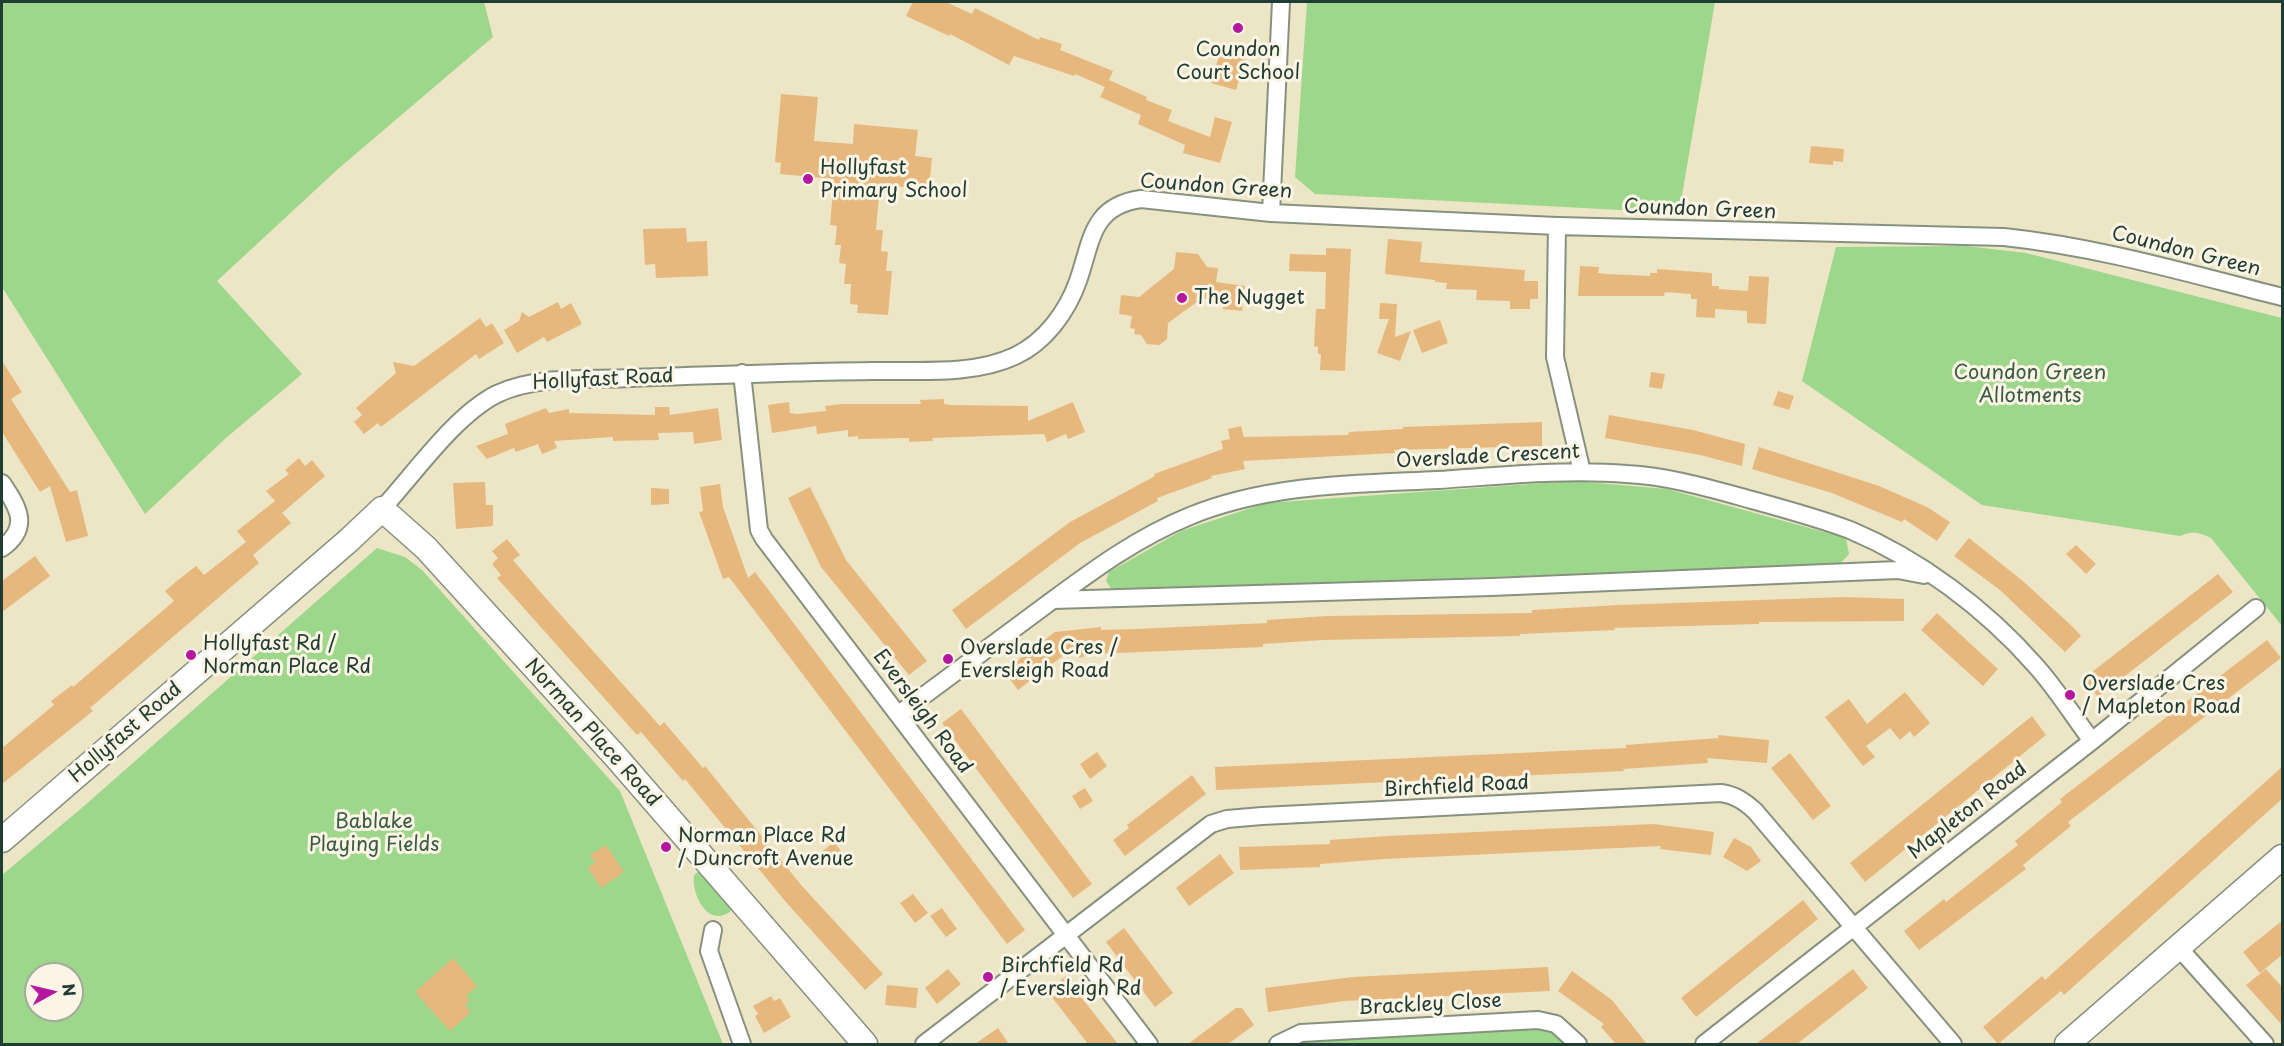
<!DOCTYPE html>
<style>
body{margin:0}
#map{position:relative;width:2284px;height:1046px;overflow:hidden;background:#ece6c7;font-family:"Playpen Sans",sans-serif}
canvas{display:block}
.frame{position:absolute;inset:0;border:3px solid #1f3d34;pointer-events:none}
.north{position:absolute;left:24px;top:962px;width:60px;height:60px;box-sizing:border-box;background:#fcf5e5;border:2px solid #a4ab9e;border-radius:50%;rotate:82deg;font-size:16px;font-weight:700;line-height:24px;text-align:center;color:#1f3d34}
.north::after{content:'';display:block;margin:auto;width:21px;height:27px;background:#b5179e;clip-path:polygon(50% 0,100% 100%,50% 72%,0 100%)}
</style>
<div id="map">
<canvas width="2284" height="1046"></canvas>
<div class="frame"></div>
<div class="north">N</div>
</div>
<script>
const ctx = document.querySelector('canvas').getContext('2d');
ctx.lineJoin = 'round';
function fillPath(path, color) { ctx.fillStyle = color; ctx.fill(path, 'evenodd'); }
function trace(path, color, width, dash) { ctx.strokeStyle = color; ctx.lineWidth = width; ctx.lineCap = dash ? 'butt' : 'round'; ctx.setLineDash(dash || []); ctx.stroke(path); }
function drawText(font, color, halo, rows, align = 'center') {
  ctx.font = font + ' "Playpen Sans",sans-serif'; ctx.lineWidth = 6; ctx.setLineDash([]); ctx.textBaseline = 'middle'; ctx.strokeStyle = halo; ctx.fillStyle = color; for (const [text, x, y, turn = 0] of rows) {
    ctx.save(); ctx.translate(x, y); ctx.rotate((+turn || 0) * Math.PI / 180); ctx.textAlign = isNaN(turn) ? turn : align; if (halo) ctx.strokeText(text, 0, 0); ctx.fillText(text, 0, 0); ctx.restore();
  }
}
const green = new Path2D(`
 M 2,2 L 484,2 L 493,37 L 338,169 L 217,281 L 302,374 L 226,438 L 145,514 L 2,287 Z
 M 1307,2 L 1715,2 L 1679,213 L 1315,194 L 1295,177 Z
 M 1966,246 L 2026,253 L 2282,318 L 2282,626 L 2211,538 C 2198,532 2192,531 2180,536 L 1982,505 L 1802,381 L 1836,247 Z
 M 1573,481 L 1667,489 L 1846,538 L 1849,554 L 1839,565 L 1112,590 L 1106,581 L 1109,572 L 1181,531 L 1266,503 Z
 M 377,548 L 405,557 L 422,570 L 620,791 L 723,1044 L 2,1044 L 2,875 L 84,806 ZM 36,974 L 72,974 L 72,1010 L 36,1010 Z
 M 699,871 L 733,909 C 710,931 691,896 694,875 Z
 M 1538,1028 L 1552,1030 L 1567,1044 L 1292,1044 L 1303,1041 Z`);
const building = new Path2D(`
 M 913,2 L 946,2 L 972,14 L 975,8 L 1039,40 L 1040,37 L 1062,44 L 1060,50 L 1113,71 L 1109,80 L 1147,97 L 1146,100 L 1172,110 L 1168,121 L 1210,137 L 1215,117 L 1232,122 L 1220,163 L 1183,153 L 1185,145 L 1138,124 L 1141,115 L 1100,97 L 1105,87 L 1075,74 L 1074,76 L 1014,56 L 1009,65 L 950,34 L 949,36 L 906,16 Z
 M 1221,49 L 1246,56 L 1236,90 L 1211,83 Z
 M 781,94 L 818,97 L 814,141 L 853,144 L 854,124 L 918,130 L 915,156 L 932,158 L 929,189 L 880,185 L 876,230 L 883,230 L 881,251 L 888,252 L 886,271 L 892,271 L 888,315 L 857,313 L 858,305 L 850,304 L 851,284 L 844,284 L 846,264 L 839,263 L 841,245 L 835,245 L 837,226 L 830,225 L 834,179 L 780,174 L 781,163 L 775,162 Z
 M 1811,146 L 1844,149 L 1843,162 L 1833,161 L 1833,165 L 1809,163 Z
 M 686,228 L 687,242 L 707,241 L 708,276 L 656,278 L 655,264 L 645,265 L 643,229 Z
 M 1388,239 L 1422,242 L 1420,262 L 1525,270 L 1524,281 L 1538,281 L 1538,299 L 1530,299 L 1530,309 L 1510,309 L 1510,301 L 1476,300 L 1477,290 L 1446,289 L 1447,283 L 1435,282 L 1435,280 L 1385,274 Z
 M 1326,248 L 1351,249 L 1345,371 L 1320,370 L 1321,354 L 1318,354 L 1318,347 L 1314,346 L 1316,309 L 1325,309 L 1326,272 L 1289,271 L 1290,254 L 1326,255 Z
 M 1176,252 L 1198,254 L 1207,267 L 1218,268 L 1216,282 L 1245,286 L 1242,311 L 1223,309 L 1223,300 L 1201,299 L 1168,323 L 1167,339 L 1159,345 L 1147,344 L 1141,335 L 1134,334 L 1135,329 L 1130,328 L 1132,316 L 1119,314 L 1121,295 L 1139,297 L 1174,269 Z
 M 1580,266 L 1599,267 L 1598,273 L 1607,274 L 1650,276 L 1650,273 L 1657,273 L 1657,269 L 1712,273 L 1712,286 L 1719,286 L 1719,289 L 1748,291 L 1749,276 L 1769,277 L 1766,324 L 1747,323 L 1747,311 L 1715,309 L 1715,318 L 1696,317 L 1697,299 L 1691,299 L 1691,294 L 1665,292 L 1664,296 L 1578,296 Z
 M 558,302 L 561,309 L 571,303 L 582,324 L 547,342 L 544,337 L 517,353 L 504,330 L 519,321 L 522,312 L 529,317 Z
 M 1380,303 L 1397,304 L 1395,337 L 1411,331 L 1400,361 L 1377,353 L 1389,319 L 1379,319 Z
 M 480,318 L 486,327 L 492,323 L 504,343 L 479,359 L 476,354 L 381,427 L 378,423 L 364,434 L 354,422 L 362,415 L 356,408 L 396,373 L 393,362 L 414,366 Z
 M 1440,320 L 1448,343 L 1422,353 L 1413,330 Z
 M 2,361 L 22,392 L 11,399 L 70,492 L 77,490 L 88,536 L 66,542 L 50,486 L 40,492 L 2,432 Z
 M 1651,372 L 1665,374 L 1662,389 L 1649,387 Z
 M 1778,391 L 1794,396 L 1789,410 L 1773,405 Z
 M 944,399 L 944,404 L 951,405 L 1028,406 L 1028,421 L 1073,402 L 1085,432 L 1068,439 L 1066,434 L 1047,442 L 1044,434 L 932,438 L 933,441 L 909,442 L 909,438 L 858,439 L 858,436 L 848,437 L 848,430 L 817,434 L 816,426 L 772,433 L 768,405 L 789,402 L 790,413 L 797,414 L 826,411 L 825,406 L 843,404 L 921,404 L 920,400 Z
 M 655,407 L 669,407 L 670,415 L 718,408 L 722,440 L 694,444 L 693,432 L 658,433 L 659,440 L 613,441 L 613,437 L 554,441 L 557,448 L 542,454 L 538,444 L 516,452 L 514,448 L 487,459 L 476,446 L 508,434 L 505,424 L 546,408 L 549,413 L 569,409 L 569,413 L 655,415 Z
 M 1609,415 L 1693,430 L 1745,444 L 1742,466 L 1700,455 L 1605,438 Z
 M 1542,422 L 1542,446 L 1394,450 L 1395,453 L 1243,461 L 1245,469 L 1211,476 L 1212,478 L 1157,498 L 1158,501 L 1080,543 L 966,629 L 952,610 L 1070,522 L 1155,476 L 1154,474 L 1223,449 L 1221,441 L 1230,439 L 1228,429 L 1241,426 L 1244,437 L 1348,435 L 1349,432 L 1403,429 L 1403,427 Z
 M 1759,447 L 1879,486 L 1927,507 L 1950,522 L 1937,541 L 1904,519 L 1902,522 L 1832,493 L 1752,469 Z
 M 299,458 L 305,466 L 312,460 L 325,476 L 282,513 L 291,523 L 253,555 L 259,563 L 90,708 L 93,711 L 2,784 L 2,748 L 54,705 L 51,701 L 72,685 L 73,687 L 174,601 L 165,591 L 178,580 L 196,566 L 204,575 L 246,542 L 237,531 L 275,501 L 266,491 L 289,474 L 285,470 Z
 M 485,482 L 486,505 L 493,505 L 493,526 L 456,529 L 453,483 Z
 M 720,484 L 723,507 L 748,578 L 755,572 L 1025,930 L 1007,944 L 729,577 L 723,579 L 699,512 L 703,511 L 700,487 Z
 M 810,487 L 846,560 L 927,661 L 909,675 L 821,567 L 788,498 Z
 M 651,488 L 669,489 L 669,504 L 651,505 Z
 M 1969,538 L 2024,582 L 2074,628 L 2081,636 L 2065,652 L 2000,590 L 1954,556 Z
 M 507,539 L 520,555 L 513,560 L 543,595 L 660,726 L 664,722 L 703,768 L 705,766 L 802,886 L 883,974 L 865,990 L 785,901 L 685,779 L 683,781 L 641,732 L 637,735 L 497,578 L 501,575 L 492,564 L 498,558 L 492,551 Z
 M 2076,545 L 2096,564 L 2086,574 L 2066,554 Z
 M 35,556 L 50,576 L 2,612 L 2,581 Z
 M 2218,574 L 2233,592 L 2098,697 L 2083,679 Z
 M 1844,597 L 1904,599 L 1904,621 L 1759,622 L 1759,624 L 1614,628 L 1615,630 L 1520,634 L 1520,636 L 1322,640 L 1263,644 L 1263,647 L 1093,654 L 1079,658 L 1077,645 L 1018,690 L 1004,671 L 1055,632 L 1101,627 L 1101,630 L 1136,629 L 1267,623 L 1267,620 L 1328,616 L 1532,613 L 1532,610 L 1619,605 Z
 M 1937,613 L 1998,669 L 1983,686 L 1921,630 Z
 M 2267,640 L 2281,658 L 2068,822 L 2071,826 L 2023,865 L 2026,869 L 1919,950 L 1904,931 L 1944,899 L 1946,902 L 2018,845 L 2015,841 L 2062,802 L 2060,799 Z
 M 1905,692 L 1930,723 L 1914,737 L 1910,731 L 1900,740 L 1890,728 L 1866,746 L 1875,757 L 1863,766 L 1825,717 L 1849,699 L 1867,724 Z
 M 961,709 L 1092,884 L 1073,898 L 942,723 Z
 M 2032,716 L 2046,735 L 1865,882 L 1850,863 Z
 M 1718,735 L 1769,740 L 1767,763 L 1707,758 L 1708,763 L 1623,769 L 1624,771 L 1216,790 L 1215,767 L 1626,748 L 1626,745 L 1718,738 Z
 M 1097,752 L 1107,766 L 1090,779 L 1080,764 Z
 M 1790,753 L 1831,806 L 1813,820 L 1771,768 Z
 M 2283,766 L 2283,798 L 2074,986 L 2064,995 L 2061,991 L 1998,1044 L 1983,1027 L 2042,976 L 2045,980 Z
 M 1192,775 L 1206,794 L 1125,856 L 1113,840 L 1129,828 L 1127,825 Z
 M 1085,788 L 1093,801 L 1080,809 L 1072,796 Z
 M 1654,824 L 1714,832 L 1711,855 L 1660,849 L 1661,846 L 1385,859 L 1320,864 L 1320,867 L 1240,870 L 1239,847 L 1330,844 L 1330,840 L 1388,836 Z
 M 1734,838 L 1751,847 L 1761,861 L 1747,871 L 1723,857 Z
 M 834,842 L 845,856 L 833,867 L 821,852 Z
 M 606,845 L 624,872 L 601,888 L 588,868 L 595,862 L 590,855 Z
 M 1220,854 L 1234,873 L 1189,906 L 1176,888 Z
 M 913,894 L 928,913 L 915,923 L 900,903 Z
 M 1803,900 L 1818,919 L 1696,1017 L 1681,998 Z
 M 942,908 L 957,929 L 946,937 L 930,916 Z
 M 2283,920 L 2283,954 L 2260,973 L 2243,952 Z
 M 1124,928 L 1173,993 L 1155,1007 L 1106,942 Z
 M 453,958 L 477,986 L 466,996 L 470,1001 L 465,1005 L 471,1012 L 450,1031 L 415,992 Z
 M 1548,967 L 1550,991 L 1344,1001 L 1268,1012 L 1265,988 L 1353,977 Z
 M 948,969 L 961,984 L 937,1004 L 925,988 Z
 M 1853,969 L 1868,988 L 1797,1044 L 1756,1044 Z
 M 2266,969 L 2283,988 L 2283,1026 L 2246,985 Z
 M 1572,971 L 1612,1000 L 1647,1044 L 1616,1044 L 1601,1027 L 1604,1024 L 1558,991 Z
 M 1066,976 L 1074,988 L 1118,1044 L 1088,1044 L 1072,1023 L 1047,991 Z
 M 887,985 L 918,988 L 916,1008 L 885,1005 Z
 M 771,996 L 774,1001 L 780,998 L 791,1017 L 764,1033 L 755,1016 L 758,1014 L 753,1006 Z
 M 1236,1008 L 1242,1008 L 1254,1025 L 1228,1044 L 1188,1044 Z
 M 998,1028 L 1009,1044 L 975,1044 Z`);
const street = new Path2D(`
 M 1271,213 L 1281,2
 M 1557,226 L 1555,357 L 1582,472
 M 742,373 L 759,530 L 764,539 L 1149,1044
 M 2,483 C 18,507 31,527 2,548
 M 382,509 C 415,473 455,415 497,394 C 537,375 588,380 631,378 C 712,375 792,372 872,371 C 918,370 972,376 1015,356 C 1045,342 1067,312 1078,281 C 1092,241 1091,206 1141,199 L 1271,213 L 1557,226 L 2004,237 C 2099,247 2190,274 2282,297
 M 1053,600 L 1491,587 L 1898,570 L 1924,575
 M 899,714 C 948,678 997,641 1046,605 C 1092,571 1136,538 1190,516 C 1268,484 1354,484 1437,480 C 1500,476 1564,469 1627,474 C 1669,476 1712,489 1752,500 C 1785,509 1818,518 1850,530 C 1919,559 1985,608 2035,665 C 2056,688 2073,716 2092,741
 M 713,930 L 709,951 L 742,1044
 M 2179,948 L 2265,1044
 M 924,1044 L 1211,824 L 1227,819 L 1262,816 L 1721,793 C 1735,795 1744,801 1755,811 L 1953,1044
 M 1278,1044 L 1301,1033 L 1538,1020 L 1556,1024 L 1578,1044
 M 1704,1044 L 2092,741 L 2256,608`);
const secondary = new Path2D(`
 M 2,840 L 348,541 L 382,509 L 426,548 L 616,757 L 865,1044
 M 2067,1044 L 2282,857`);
const markers = [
 [1238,28,6,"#b5179e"],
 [808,179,6,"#b5179e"],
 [1182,298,6,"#b5179e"],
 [191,655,6,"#b5179e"],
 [948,659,6,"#b5179e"],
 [2070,695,6,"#b5179e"],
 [666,847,6,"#b5179e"],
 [988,977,6,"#b5179e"]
];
const poiNames = [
 ["Coundon",1238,50,"center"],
 ["Court School",1238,73,"center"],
 ["Hollyfast",820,168],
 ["Primary School",820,191],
 ["The Nugget",1194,298],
 ["Hollyfast Rd /",203,644],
 ["Norman Place Rd",203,667],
 ["Overslade Cres /",960,648],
 ["Eversleigh Road",960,671],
 ["Overslade Cres",2082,684],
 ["/ Mapleton Road",2082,707],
 ["Norman Place Rd",678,836],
 ["/ Duncroft Avenue",678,859],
 ["Birchfield Rd",1000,966],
 ["/ Eversleigh Rd",1000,989]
];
const streetNames = [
 ["Coundon Green",1216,187,4],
 ["Coundon Green",1700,210,2],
 ["Coundon Green",2186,252,14],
 ["Hollyfast Road",603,380,-3],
 ["Overslade Crescent",1488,457,-3],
 ["Eversleigh Road",922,712,53],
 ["Hollyfast Road",126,733,-41],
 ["Norman Place Road",592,733,48],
 ["Birchfield Road",1456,787,-3],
 ["Mapleton Road",1968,811,-38],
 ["Brackley Close",1430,1005,-3]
];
const parkNames = [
 ["Coundon Green",2030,373],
 ["Allotments",2030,396],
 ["Bablake",374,822],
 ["Playing Fields",374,845]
];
fillPath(green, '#9cd78b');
fillPath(building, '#e6b87e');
trace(street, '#86927e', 20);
trace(secondary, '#86927e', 27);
trace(street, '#fff', 16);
trace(secondary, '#fff', 24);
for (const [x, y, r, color] of markers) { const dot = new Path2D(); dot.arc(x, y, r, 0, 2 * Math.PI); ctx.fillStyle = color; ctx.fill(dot); trace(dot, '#fcf5e5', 2); }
drawText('20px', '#1f3d34', '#fcf5e5', poiNames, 'left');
drawText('20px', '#1f3d34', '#fcf5e5', streetNames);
drawText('20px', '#385c45', '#fcf5e5', parkNames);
</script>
